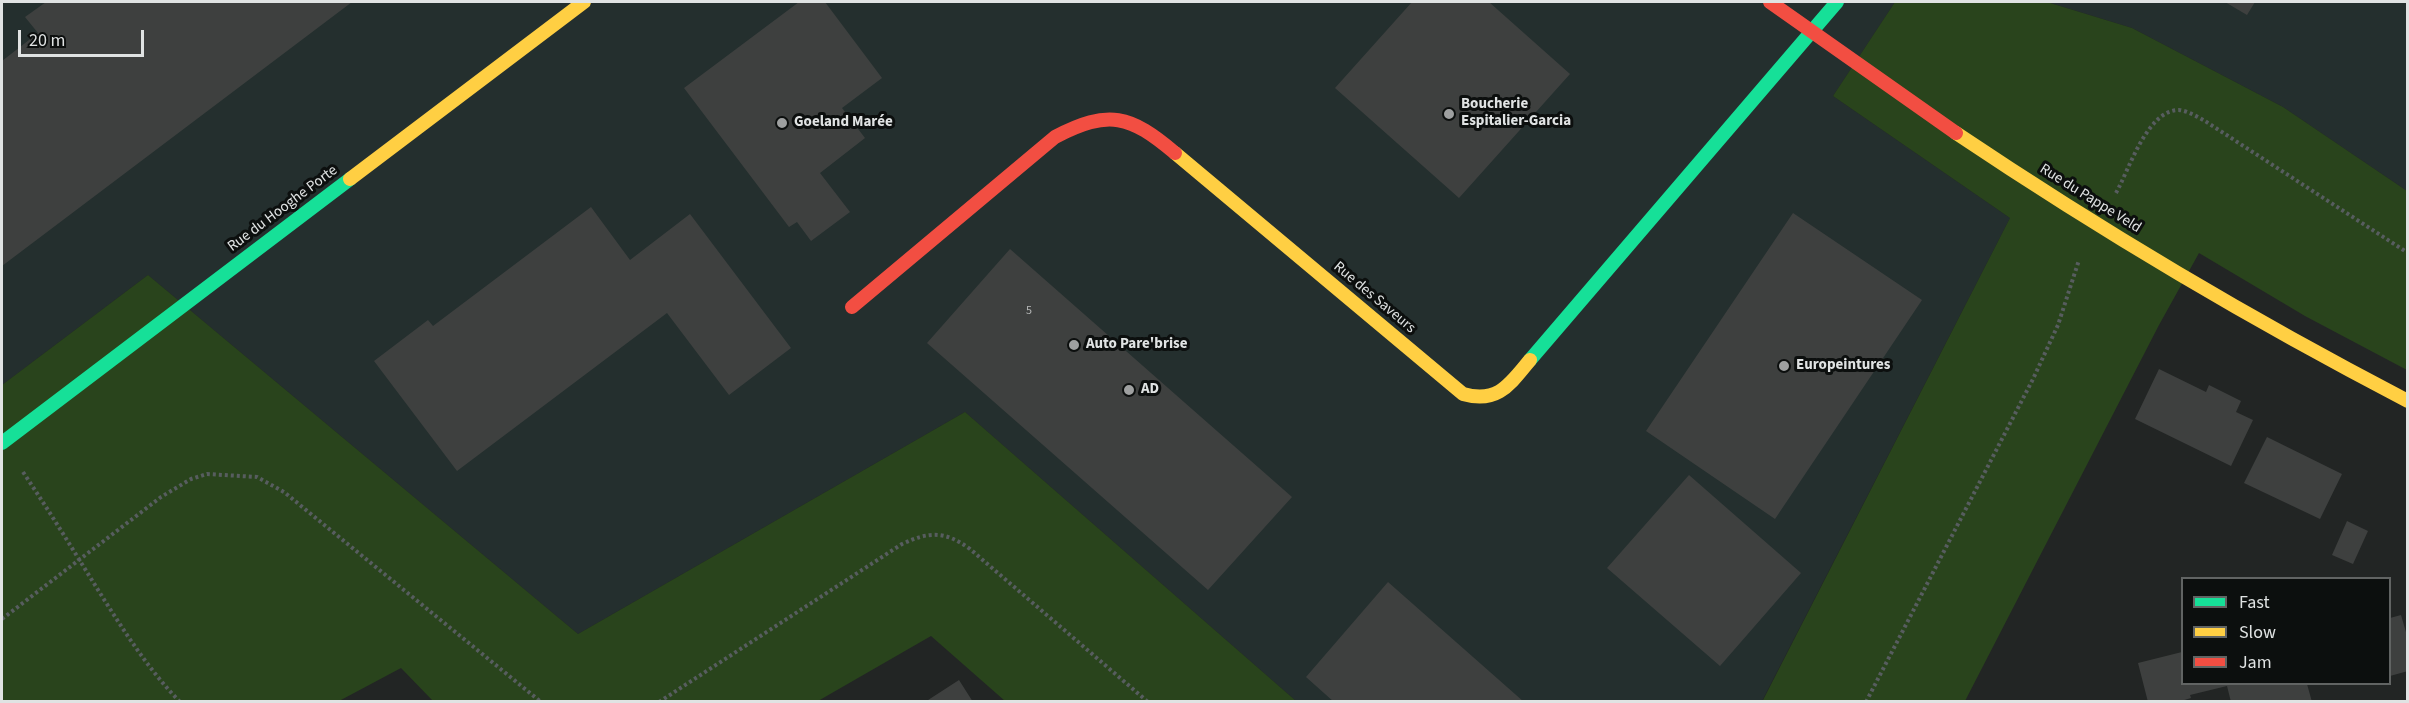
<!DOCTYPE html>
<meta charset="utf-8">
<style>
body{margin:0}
#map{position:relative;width:2409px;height:703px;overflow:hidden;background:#222524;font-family:"Source Sans 3",sans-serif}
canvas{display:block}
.frame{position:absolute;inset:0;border:3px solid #e0e3e3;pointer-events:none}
.legend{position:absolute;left:2181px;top:577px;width:210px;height:108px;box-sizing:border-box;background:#0c0f0e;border:2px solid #616463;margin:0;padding:8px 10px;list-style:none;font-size:18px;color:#e0e3e3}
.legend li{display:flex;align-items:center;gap:12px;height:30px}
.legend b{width:30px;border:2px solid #616463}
.scale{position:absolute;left:18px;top:30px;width:126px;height:27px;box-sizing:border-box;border:3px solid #e0e3e3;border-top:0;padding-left:8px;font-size:18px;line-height:21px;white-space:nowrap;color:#e0e3e3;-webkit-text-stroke:4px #0c0f0e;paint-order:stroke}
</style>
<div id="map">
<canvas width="2409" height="703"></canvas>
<div class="frame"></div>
<ul class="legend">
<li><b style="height:8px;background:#16e098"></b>Fast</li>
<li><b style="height:8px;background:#ffcf43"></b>Slow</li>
<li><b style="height:8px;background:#f24e42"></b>Jam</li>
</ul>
<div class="scale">20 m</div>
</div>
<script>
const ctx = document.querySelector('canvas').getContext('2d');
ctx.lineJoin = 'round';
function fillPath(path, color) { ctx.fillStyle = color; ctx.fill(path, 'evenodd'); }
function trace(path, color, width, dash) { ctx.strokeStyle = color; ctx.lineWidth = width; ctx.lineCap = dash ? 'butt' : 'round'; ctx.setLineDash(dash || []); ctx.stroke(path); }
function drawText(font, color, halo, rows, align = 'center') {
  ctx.font = font + ' "Source Sans 3",sans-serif'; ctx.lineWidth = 6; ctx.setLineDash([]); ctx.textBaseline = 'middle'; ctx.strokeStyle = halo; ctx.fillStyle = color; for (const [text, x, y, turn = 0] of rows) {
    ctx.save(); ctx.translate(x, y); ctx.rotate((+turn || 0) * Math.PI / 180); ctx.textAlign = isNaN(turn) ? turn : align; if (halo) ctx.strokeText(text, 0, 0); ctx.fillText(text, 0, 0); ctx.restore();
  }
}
const built = new Path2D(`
 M 2,2 L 1895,2 L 1833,96 L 2010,218 L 1762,701 L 1296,701 L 965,412 L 578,634 L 148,275 L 2,385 Z
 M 2047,2 L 2407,2 L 2407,191 L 2283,107 L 2132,28 Z`);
const green = new Path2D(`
 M 1895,2 L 2047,2 L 2132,28 L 2283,107 L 2407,191 L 2407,370 L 2305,316 L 2199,253 L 2159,325 L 1965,701 L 1762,702 L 2010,218 L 1833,96 Z
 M 148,275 L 578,634 L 965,412 L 1296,701 L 1005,701 L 931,636 L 818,701 L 433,701 L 401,668 L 339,701 L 2,702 L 2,385 Z`);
const building = new Path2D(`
 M 46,2 L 352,2 L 2,266 L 2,61 L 38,33 L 25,17 Z
 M 799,2 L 825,2 L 882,78 L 842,108 L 865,138 L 820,173 L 850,212 L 811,241 L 797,222 L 789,227 L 684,88 Z
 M 1412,2 L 1489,2 L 1570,74 L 1459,198 L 1335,88 Z
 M 2225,2 L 2255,2 L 2247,15 Z
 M 591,207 L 630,260 L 690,214 L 791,348 L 729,395 L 667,313 L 457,471 L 374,361 L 428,320 L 433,326 Z
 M 1793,213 L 1922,300 L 1775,519 L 1646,431 Z
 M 1010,249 L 1292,497 L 1208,590 L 927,343 Z
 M 2159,369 L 2206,392 L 2209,385 L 2241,401 L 2236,412 L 2253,420 L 2231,466 L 2135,419 Z
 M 2267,437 L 2342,474 L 2320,519 L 2244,483 Z
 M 1689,475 L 1801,573 L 1720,666 L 1607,568 Z
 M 2347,521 L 2368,531 L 2353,564 L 2332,555 Z
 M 1388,582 L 1524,702 L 1334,702 L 1306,677 Z
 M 2401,615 L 2408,639 L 2408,671 L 2390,676 L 2390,618 Z
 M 2182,652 L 2182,684 L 2307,684 L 2312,702 L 2231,702 L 2227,686 L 2190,695 L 2191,698 L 2178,702 L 2148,702 L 2138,663 Z
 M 959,680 L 973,702 L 925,702 Z`);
const path = new Path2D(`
 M 2116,193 C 2129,170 2147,110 2179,110 C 2188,111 2198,117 2205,121 L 2408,253
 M 23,472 C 52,515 78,558 105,601 C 128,637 150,671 180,702
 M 2,619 L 161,497 L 191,479 L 207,474 L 257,477 L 284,492 L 541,702
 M 659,702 L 902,544 C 930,531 945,531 970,549 L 1148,702
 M 1866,702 L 2033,379 L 2058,325 L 2079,260`);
const fast = new Path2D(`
 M 1530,360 L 1837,2
 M 2,443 L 350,179`);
const slow = new Path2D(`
 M 1956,133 C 2102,231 2252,320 2408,401
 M 1175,153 L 1463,394 C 1498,404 1510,384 1530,360
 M 350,179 L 584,2`);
const jam = new Path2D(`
 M 1770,2 L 1956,133
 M 852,307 L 1055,137 C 1109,109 1130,115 1175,153`);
const markers = [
 [1449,114,6,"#9ea0a0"],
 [782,123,6,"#9ea0a0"],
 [1074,345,6,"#9ea0a0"],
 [1784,366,6,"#9ea0a0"],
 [1129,390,6,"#9ea0a0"]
];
const numberNames = [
 ["5",1029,311]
];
const poiNames = [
 ["Boucherie",1461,105],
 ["Espitalier-Garcia",1461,122],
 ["Goeland Marée",794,123],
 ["Auto Pare'brise",1086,345],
 ["Europeintures",1796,366],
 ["AD",1141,390]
];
const streetNames = [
 ["Rue du Pappe Veld",2090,199,32],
 ["Rue du Hooghe Porte",283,209,-37],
 ["Rue des Saveurs",1374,298,40]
];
fillPath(built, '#242f2e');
fillPath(green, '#29441c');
fillPath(building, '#3e403f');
trace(path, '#575d5f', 4, [3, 3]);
trace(fast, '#16e098', 14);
trace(slow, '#ffcf43', 14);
trace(jam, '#f24e42', 14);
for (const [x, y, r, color] of markers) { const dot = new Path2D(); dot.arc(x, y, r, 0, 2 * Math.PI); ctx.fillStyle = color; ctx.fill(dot); trace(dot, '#0c0f0e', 2); }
drawText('12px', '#b8baba', null, numberNames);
drawText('bold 15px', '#e0e3e3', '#0c0f0e', poiNames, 'left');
drawText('15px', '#e0e3e3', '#0c0f0e', streetNames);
</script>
